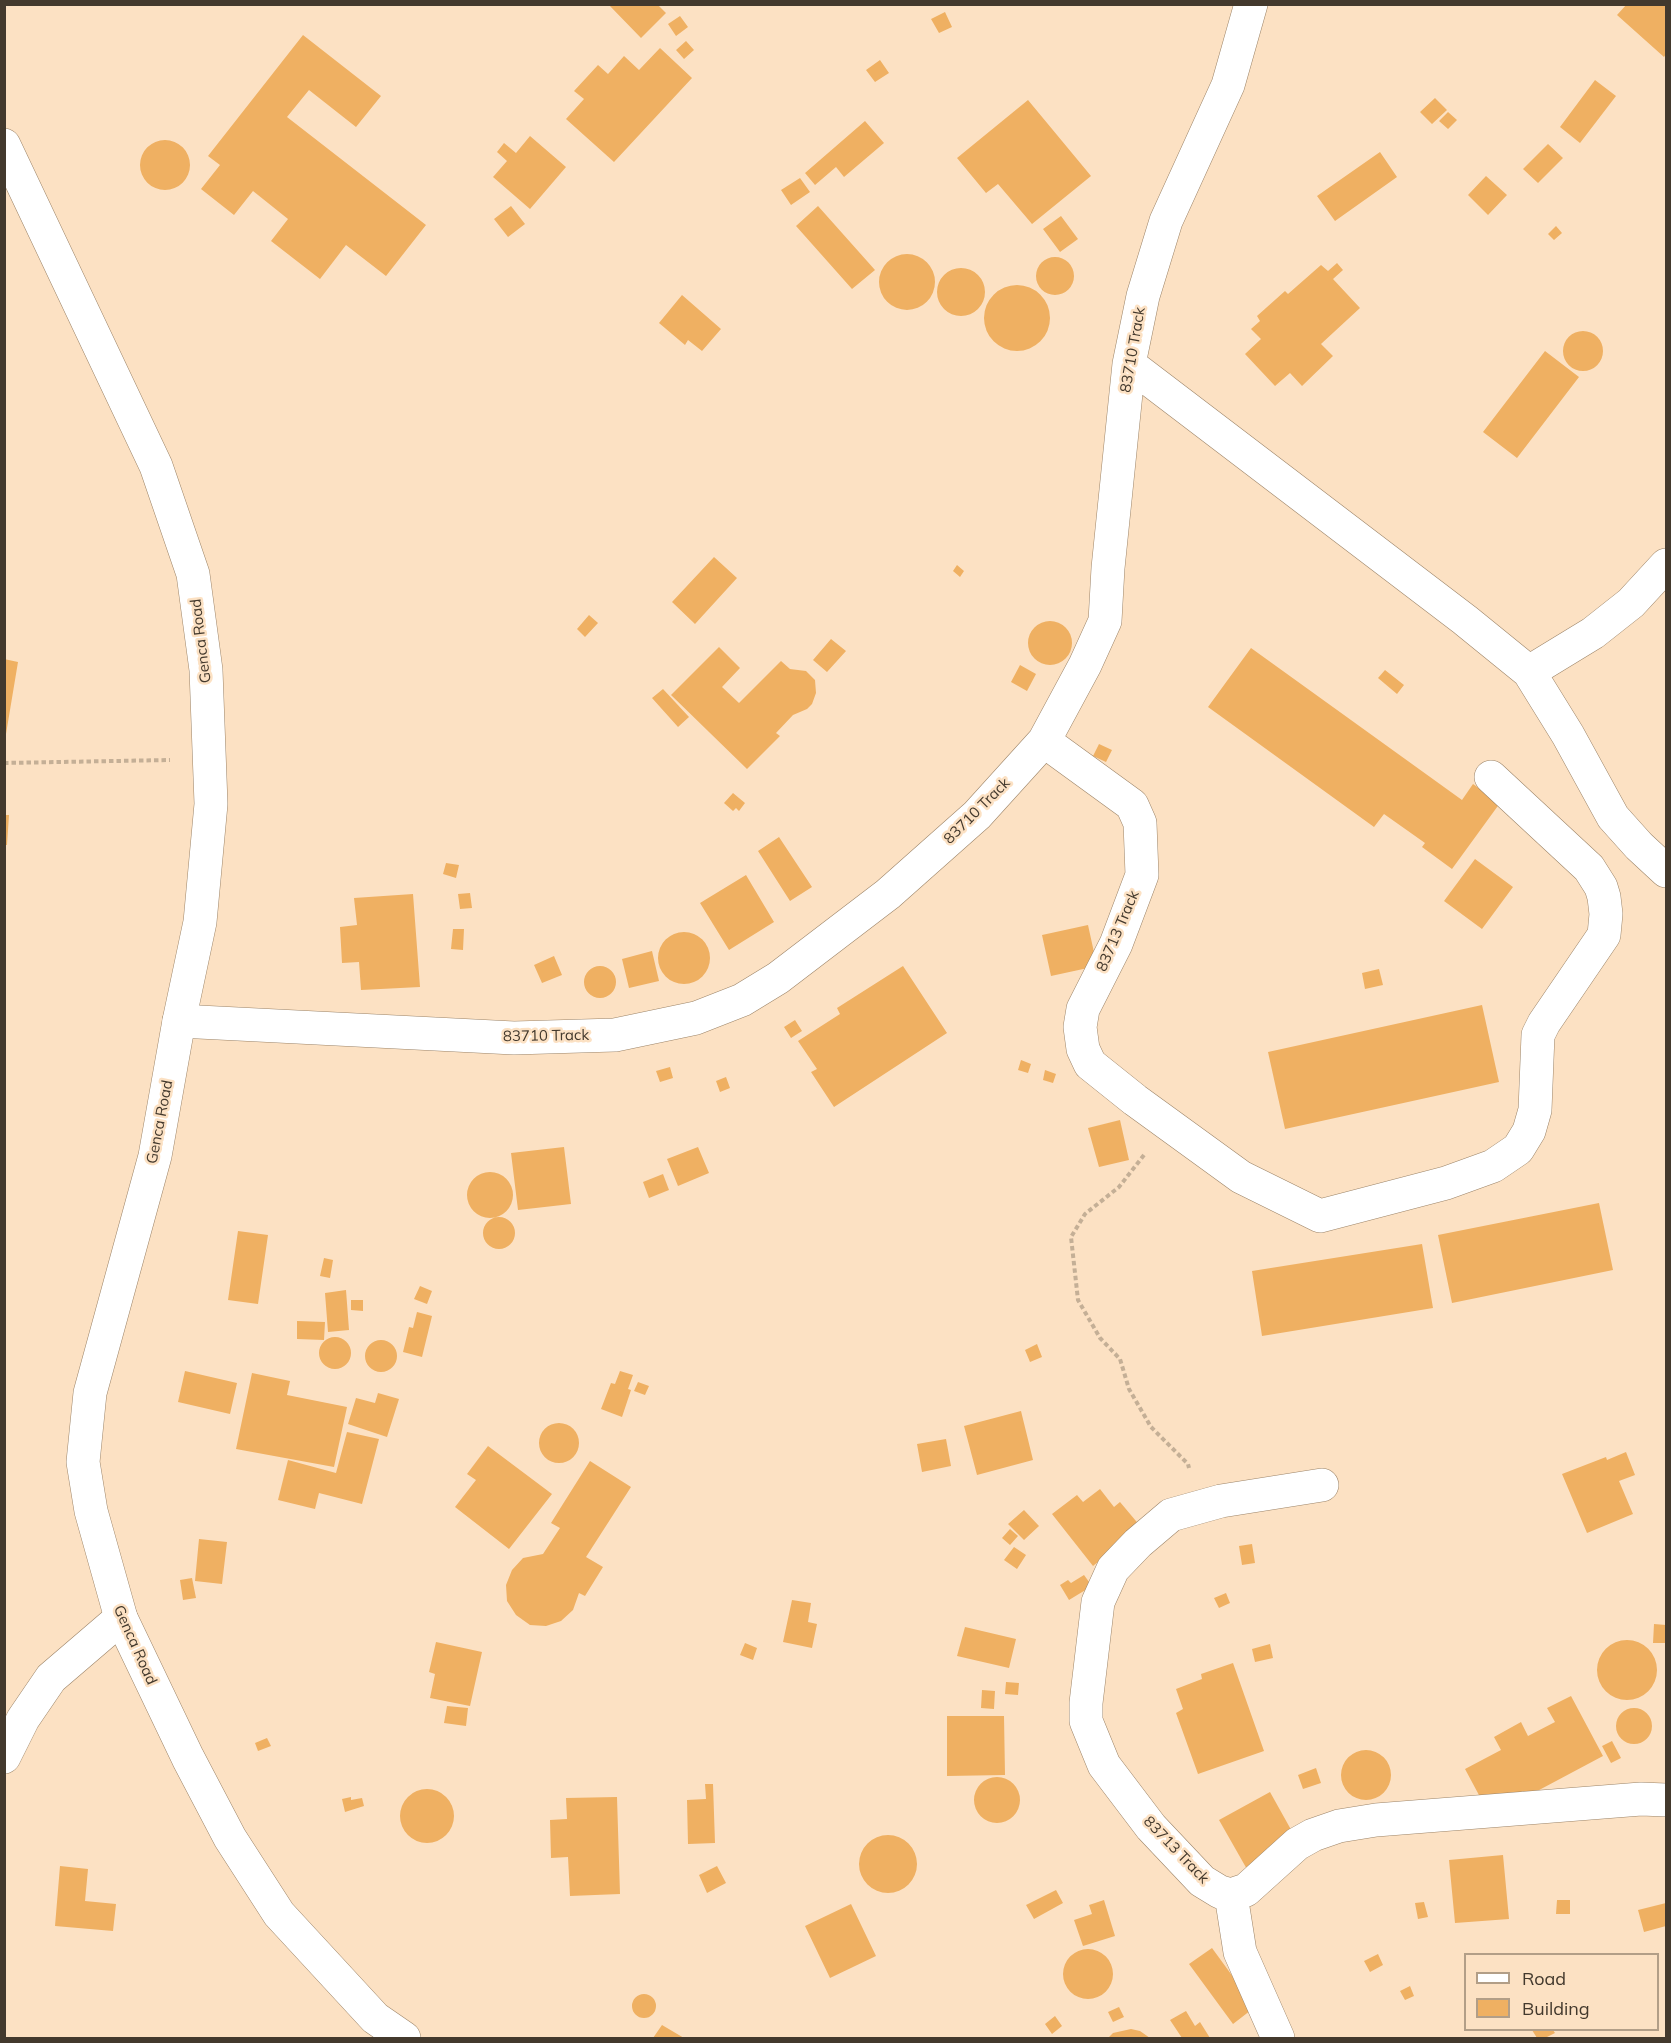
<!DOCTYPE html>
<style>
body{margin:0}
#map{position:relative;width:1671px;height:2043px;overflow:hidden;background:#fce1c3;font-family:Mulish,sans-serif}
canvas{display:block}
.frame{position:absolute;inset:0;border:6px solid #43392d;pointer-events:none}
.legend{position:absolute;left:1464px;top:1953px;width:195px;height:78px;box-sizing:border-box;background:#fce1c3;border:2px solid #b29e87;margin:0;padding:8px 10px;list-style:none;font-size:18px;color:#43392d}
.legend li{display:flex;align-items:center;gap:12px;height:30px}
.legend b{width:30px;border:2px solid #b29e87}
</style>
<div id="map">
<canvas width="1671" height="2043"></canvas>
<div class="frame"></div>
<ul class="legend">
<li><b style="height:8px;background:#fff"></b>Road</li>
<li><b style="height:16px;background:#efb062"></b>Building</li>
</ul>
</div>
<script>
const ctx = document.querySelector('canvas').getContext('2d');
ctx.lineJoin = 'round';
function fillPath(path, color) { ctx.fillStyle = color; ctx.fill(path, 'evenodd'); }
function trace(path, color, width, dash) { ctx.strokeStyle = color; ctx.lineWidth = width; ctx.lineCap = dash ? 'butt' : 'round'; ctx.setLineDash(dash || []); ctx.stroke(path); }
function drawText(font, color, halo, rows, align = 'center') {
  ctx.font = font + ' Mulish,sans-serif'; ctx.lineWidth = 5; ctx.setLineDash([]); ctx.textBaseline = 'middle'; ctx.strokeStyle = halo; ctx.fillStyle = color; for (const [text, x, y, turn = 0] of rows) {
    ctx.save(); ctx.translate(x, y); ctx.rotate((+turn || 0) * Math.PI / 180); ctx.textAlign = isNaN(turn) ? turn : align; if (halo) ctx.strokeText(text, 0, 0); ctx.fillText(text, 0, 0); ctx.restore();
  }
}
const building = new Path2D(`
 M 608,4 L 657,4 L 666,13 L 641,38 Z
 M 1627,4 L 1666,4 L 1666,54 L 1664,57 L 1617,15 Z
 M 945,12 L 952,27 L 939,33 L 931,19 Z
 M 680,16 L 688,27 L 676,36 L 668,24 Z
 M 303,35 L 381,96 L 356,127 L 309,90 L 287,117 L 426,225 L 386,276 L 346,245 L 320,279 L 271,241 L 288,219 L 253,191 L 234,215 L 201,189 L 220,165 L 208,156 Z
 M 686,41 L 694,50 L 684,59 L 676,50 Z
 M 660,48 L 692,78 L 614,162 L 566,119 L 584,99 L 574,91 L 598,65 L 608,74 L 624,56 L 639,70 Z
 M 880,60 L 889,73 L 875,82 L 866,70 Z
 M 1595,80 L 1616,96 L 1580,143 L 1560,127 Z
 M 1435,98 L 1447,110 L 1432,124 L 1420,112 Z
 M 1028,100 L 1091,176 L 1032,224 L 998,184 L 986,193 L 957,158 Z
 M 1448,112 L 1457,120 L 1448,129 L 1439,121 Z
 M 865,121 L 884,143 L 844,177 L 836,167 L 815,185 L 805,173 Z
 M 530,136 L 566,167 L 530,209 L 493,177 L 507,161 L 497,152 L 504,143 L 516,153 Z
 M140 165a25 25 0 1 1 50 0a25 25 0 1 1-50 0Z
 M 1548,144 L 1563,158 L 1538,183 L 1523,169 Z
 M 1380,152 L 1397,177 L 1335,221 L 1317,196 Z
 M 1486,176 L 1507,195 L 1488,215 L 1468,195 Z
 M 800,178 L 810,192 L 791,205 L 781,190 Z
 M 511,206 L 525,224 L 508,237 L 494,219 Z
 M 818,206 L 875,270 L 852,289 L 796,226 Z
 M 1061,216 L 1078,239 L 1060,252 L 1043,229 Z
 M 1556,226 L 1562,233 L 1554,240 L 1548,234 Z
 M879 282a28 28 0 1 1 56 0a28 28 0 1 1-56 0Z
 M1036 276a19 19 0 1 1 38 0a19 19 0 1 1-38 0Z
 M 1337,263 L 1343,270 L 1333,279 L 1360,308 L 1321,344 L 1333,356 L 1302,386 L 1290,373 L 1275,386 L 1245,354 L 1261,339 L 1251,329 L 1260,321 L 1257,316 L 1285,291 L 1288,294 L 1321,265 L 1328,271 Z
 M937 292a24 24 0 1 1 48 0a24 24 0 1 1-48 0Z
 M984 318a33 33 0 1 1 66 0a33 33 0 1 1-66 0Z
 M 682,295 L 721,329 L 702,351 L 688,340 L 685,345 L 659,323 Z
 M1563 351a20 20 0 1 1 40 0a20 20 0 1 1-40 0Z
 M 1545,351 L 1579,377 L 1517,458 L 1483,432 Z
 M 714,557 L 737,578 L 695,624 L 672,602 Z
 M 957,565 L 964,571 L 960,577 L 953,571 Z
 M 589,615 L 598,623 L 585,637 L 577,629 Z
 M1028 643a22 22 0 1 1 44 0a22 22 0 1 1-44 0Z
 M 831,639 L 846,651 L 827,672 L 813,660 Z
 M 719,647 L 740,668 L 722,687 L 739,703 L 781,661 L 790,669 L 806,671 L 815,680 L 816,693 L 812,704 L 807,709 L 793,715 L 776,733 L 780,736 L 747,769 L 671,695 Z
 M 1251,648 L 1462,800 L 1473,784 L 1500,803 L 1452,869 L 1422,847 L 1425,843 L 1384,814 L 1374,827 L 1208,707 Z
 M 4,659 L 18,662 L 6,734 L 4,734 Z
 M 1020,665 L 1036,674 L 1027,691 L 1011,682 Z
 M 1385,670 L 1404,685 L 1397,694 L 1378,678 Z
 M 663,689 L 689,717 L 678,727 L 652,698 Z
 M 1099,744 L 1112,750 L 1106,762 L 1093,756 Z
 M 733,793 L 745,803 L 739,811 L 736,808 L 733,811 L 724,803 Z
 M 4,815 L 9,815 L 7,845 L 4,845 Z
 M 779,837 L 812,887 L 790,901 L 758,851 Z
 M 1475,859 L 1513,887 L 1482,929 L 1444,901 Z
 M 446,863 L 459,865 L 456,878 L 443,874 Z
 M 746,875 L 774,922 L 729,950 L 700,903 Z
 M 470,893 L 472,908 L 460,909 L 458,894 Z
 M 413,894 L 420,987 L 361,990 L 359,962 L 342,963 L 340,927 L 357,925 L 354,898 Z
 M 1088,925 L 1097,966 L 1051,976 L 1042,935 Z
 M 453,929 L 464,929 L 463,950 L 451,949 Z
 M658 958a26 26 0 1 1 52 0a26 26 0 1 1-52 0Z
 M 652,951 L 659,981 L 629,988 L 622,959 Z
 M 554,956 L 562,975 L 542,983 L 534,965 Z
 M584 982a16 16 0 1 1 32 0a16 16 0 1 1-32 0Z
 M 903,966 L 947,1033 L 834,1107 L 811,1072 L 817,1069 L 798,1041 L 840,1014 L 837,1008 Z
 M 1379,969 L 1383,985 L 1365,989 L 1362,973 Z
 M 1482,1005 L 1499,1082 L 1285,1129 L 1268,1052 Z
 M 795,1020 L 802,1031 L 791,1038 L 784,1027 Z
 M 1021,1060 L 1031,1064 L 1028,1073 L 1018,1070 Z
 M 670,1067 L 673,1078 L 660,1082 L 656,1071 Z
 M 1045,1070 L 1056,1074 L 1053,1083 L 1043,1080 Z
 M 726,1077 L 730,1088 L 720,1092 L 716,1081 Z
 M 1120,1120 L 1129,1160 L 1099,1167 L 1088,1128 Z
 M 564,1147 L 571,1204 L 518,1210 L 511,1153 Z
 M 698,1147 L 709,1173 L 678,1186 L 667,1159 Z
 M467 1195a23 23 0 1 1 46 0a23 23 0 1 1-46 0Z
 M 663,1174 L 669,1190 L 649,1198 L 643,1182 Z
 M 1599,1203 L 1613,1270 L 1452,1303 L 1438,1235 Z
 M483 1233a16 16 0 1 1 32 0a16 16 0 1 1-32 0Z
 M 238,1231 L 268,1235 L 258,1304 L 228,1300 Z
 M 1422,1244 L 1433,1308 L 1262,1336 L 1252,1271 Z
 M 324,1258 L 333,1260 L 330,1278 L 320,1276 Z
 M 420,1286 L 432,1291 L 427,1304 L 414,1299 Z
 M 346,1290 L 349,1330 L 328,1332 L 325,1293 Z
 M 351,1300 L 363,1300 L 363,1311 L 351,1310 Z
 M 417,1312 L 432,1316 L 422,1357 L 403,1352 L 409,1327 L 413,1328 Z
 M 297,1321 L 325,1322 L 324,1340 L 297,1339 Z
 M319 1353a16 16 0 1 1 32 0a16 16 0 1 1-32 0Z
 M365 1356a16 16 0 1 1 32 0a16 16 0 1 1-32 0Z
 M 1037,1344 L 1042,1357 L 1030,1362 L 1025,1350 Z
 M 185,1371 L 237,1383 L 230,1414 L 178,1402 Z
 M 620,1371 L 633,1375 L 628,1389 L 631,1390 L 622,1417 L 601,1409 L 611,1383 L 615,1384 Z
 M 252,1373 L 290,1381 L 287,1395 L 347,1407 L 334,1467 L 236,1449 Z
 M 638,1382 L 649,1386 L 645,1395 L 634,1391 Z
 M 378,1393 L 399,1399 L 387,1437 L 348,1424 L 356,1398 L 375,1403 Z
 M 1021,1411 L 1033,1460 L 977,1475 L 964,1426 Z
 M539 1443a20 20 0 1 1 40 0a20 20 0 1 1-40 0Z
 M 347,1432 L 379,1439 L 362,1504 L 319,1493 L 315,1509 L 278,1500 L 288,1460 L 336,1473 Z
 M 946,1439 L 951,1466 L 922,1472 L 917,1444 Z
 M 488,1446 L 552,1494 L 509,1549 L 455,1507 L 476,1480 L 467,1474 Z
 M 1626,1452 L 1635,1475 L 1619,1481 L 1633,1514 L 1587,1533 L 1562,1474 L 1606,1457 L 1607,1460 Z
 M 590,1461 L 631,1487 L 586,1557 L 603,1567 L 585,1596 L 579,1593 L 573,1610 L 561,1621 L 546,1626 L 530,1625 L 516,1615 L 507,1601 L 506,1585 L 512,1570 L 523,1558 L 543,1554 L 560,1528 L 551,1523 Z
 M 1100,1489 L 1114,1507 L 1120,1502 L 1141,1527 L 1093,1566 L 1052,1514 L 1077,1495 L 1083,1502 Z
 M 1024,1510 L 1039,1526 L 1024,1540 L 1008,1524 Z
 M 1010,1529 L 1018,1536 L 1010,1545 L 1002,1538 Z
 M 199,1539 L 227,1542 L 222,1584 L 195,1581 Z
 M 1252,1544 L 1255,1563 L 1242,1565 L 1239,1546 Z
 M 1014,1547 L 1026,1555 L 1017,1569 L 1004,1560 Z
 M 1084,1575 L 1092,1586 L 1069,1600 L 1060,1585 L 1068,1580 L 1071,1583 Z
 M 192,1578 L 196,1598 L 183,1600 L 180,1580 Z
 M 1226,1593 L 1230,1603 L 1219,1608 L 1214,1598 Z
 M 792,1600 L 811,1603 L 808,1622 L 817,1624 L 812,1648 L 783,1642 Z
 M 1654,1624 L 1666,1625 L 1666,1643 L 1653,1643 Z
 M 965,1627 L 1016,1639 L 1009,1668 L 957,1656 Z
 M1597 1670a30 30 0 1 1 60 0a30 30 0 1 1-60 0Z
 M 436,1642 L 482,1652 L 470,1706 L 430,1698 L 435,1674 L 429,1672 Z
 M 745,1643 L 757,1648 L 753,1660 L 740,1655 Z
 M 1270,1644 L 1273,1658 L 1255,1662 L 1252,1649 Z
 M 1233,1663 L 1264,1751 L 1198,1774 L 1176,1713 L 1183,1709 L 1176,1689 L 1202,1679 L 1201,1674 Z
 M 1006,1682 L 1019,1683 L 1018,1695 L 1005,1694 Z
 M 982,1690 L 995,1691 L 994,1709 L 981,1708 Z
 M 1571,1696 L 1603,1756 L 1526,1797 L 1523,1791 L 1487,1810 L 1465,1769 L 1501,1750 L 1494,1737 L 1521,1722 L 1528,1736 L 1555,1722 L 1547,1708 Z
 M 447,1706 L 468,1708 L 466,1726 L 444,1723 Z
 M1616 1726a18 18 0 1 1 36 0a18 18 0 1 1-36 0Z
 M 947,1716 L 1004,1716 L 1005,1775 L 947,1776 Z
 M 267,1738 L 271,1746 L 258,1751 L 255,1743 Z
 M 1612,1741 L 1621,1758 L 1611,1763 L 1602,1746 Z
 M1341 1775a25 25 0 1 1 50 0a25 25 0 1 1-50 0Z
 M 1316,1768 L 1321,1783 L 1303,1789 L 1298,1775 Z
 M974 1800a23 23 0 1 1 46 0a23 23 0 1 1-46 0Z
 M 705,1784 L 713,1784 L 715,1843 L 688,1844 L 687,1800 L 706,1799 Z
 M400 1816a27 27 0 1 1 54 0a27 27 0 1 1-54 0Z
 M 1270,1792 L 1294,1835 L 1266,1850 L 1271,1858 L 1248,1871 L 1219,1820 Z
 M 351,1797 L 351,1800 L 362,1798 L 364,1806 L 345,1812 L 342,1799 Z
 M 617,1797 L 620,1894 L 570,1896 L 568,1857 L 551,1858 L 550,1820 L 567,1819 L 566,1798 Z
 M859 1864a29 29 0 1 1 58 0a29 29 0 1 1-58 0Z
 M 1503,1855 L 1509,1919 L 1455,1923 L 1449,1860 Z
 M 60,1866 L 88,1869 L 85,1901 L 116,1904 L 113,1931 L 55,1926 Z
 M 717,1866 L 726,1883 L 707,1893 L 699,1875 Z
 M 1056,1890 L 1063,1903 L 1034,1919 L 1026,1905 Z
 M 1104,1900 L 1115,1936 L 1083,1946 L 1074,1920 L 1092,1914 L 1089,1905 Z
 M 1557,1900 L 1570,1900 L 1570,1914 L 1556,1914 Z
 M 1424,1902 L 1428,1917 L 1418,1919 L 1415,1903 Z
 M 1666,1903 L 1666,1926 L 1644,1932 L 1638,1910 Z
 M 851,1904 L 876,1956 L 830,1978 L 805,1926 Z
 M 1212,1948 L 1255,2007 L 1233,2024 L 1189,1964 Z
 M1063 1974a25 25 0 1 1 50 0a25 25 0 1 1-50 0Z
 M 1378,1954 L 1383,1965 L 1370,1972 L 1364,1961 Z
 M 1410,1986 L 1414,1996 L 1405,2000 L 1400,1991 Z
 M632 2006a12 12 0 1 1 24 0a12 12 0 1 1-24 0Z
 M 1119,2007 L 1124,2017 L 1113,2022 L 1108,2012 Z
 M 1186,2011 L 1195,2026 L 1200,2022 L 1210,2038 L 1182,2038 L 1170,2020 Z
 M 1055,2016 L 1062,2026 L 1052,2034 L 1045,2024 Z
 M 662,2025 L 684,2038 L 653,2038 Z
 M 1131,2029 L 1140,2031 L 1150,2038 L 1108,2038 L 1113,2033 Z
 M 1532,2030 L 1553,2030 L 1555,2033 L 1545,2038 L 1537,2038 Z`);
const path = new Path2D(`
 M 4,763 L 170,760
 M 1144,1155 L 1119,1187 L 1085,1214 L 1071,1237 L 1078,1300 L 1100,1338 L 1120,1359 L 1129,1389 L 1151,1427 L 1188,1464 L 1189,1468`);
const minor = new Path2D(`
 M 1129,364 L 1465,620 L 1529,672 L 1568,735 L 1613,817 L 1639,846 L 1666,871
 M 1529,672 L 1593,633 L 1631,603 L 1666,565
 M 1044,741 L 1132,805 L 1140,823 L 1142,875 L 1116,944 L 1083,1009 L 1080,1027 L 1083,1049 L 1090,1064 L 1135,1100 L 1241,1177 L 1320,1216 L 1446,1183 L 1493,1166 L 1518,1149 L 1529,1131 L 1535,1110 L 1538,1035 L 1544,1023 L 1604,935 L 1606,914 L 1604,897 L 1601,887 L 1589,868 L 1491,777
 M 179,1021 L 514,1038 L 615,1035 L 696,1018 L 742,1000 L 778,978 L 888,894 L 977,815 L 1044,741 L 1085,665 L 1105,621 L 1108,568 L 1129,364 L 1143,296 L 1166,221 L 1228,85 L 1251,4
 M 1322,1485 L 1221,1501 L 1171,1515 L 1138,1543 L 1113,1569 L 1098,1602 L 1086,1703 L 1086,1721 L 1104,1765 L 1151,1827 L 1202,1881 L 1220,1892 L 1231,1895 L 1246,1890 L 1297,1844 L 1313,1835 L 1339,1826 L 1376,1820 L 1641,1799 L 1666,1800
 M 4,1757 L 23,1719 L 51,1678 L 121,1618
 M 1231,1895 L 1240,1952 L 1278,2038`);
const tertiary = new Path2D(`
 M 4,145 L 156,466 L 193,574 L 206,670 L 211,804 L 200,922 L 179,1021 L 155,1156 L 90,1393 L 83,1462 L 91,1511 L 121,1618 L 188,1758 L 230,1838 L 279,1914 L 375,2018 L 404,2038`);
const streetNames = [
 ["83710 Track",1133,350,-80],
 ["Genca Road",201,641,-97],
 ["83710 Track",977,811,-45],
 ["83713 Track",1118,931,-67],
 ["83710 Track",546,1036,-1],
 ["Genca Road",160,1122,-79],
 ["Genca Road",135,1645,66],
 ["83713 Track",1176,1850,46]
];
fillPath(building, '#efb062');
trace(minor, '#9c8468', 34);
trace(tertiary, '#9c8468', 34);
trace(path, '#c4af96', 4, [4.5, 3]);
trace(minor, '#fff', 33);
trace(tertiary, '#fff', 33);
drawText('15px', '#43392d', '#fce1c3', streetNames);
</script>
